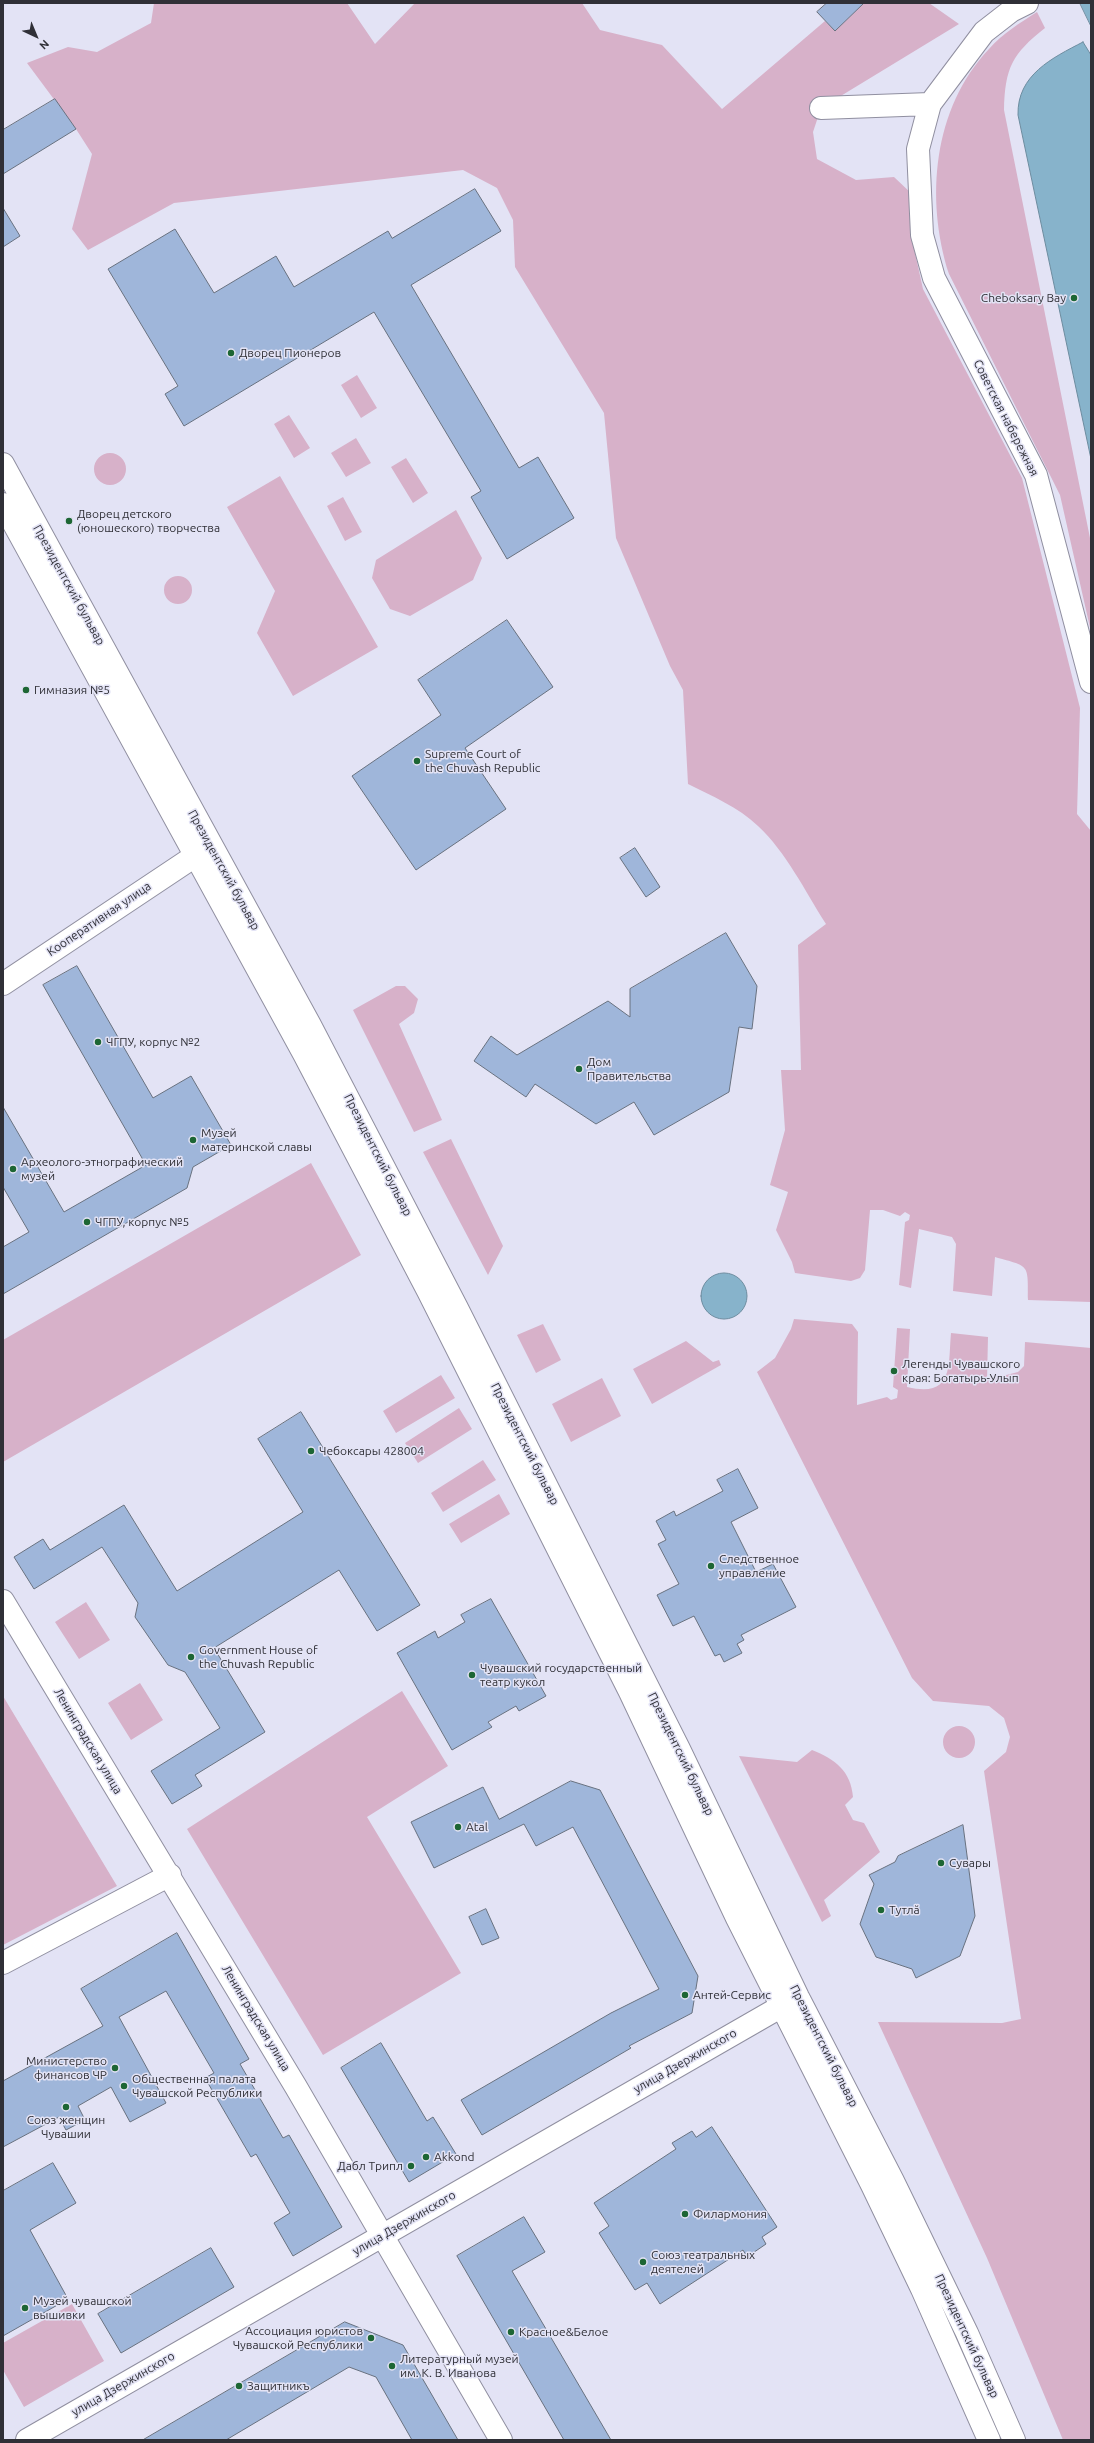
<!DOCTYPE html>
<meta charset="utf-8">
<style>
body{margin:0}
#map{position:relative;width:1094px;height:2443px;overflow:hidden;background:#e3e3f5;font-family:Ubuntu,sans-serif}
canvas{display:block}
.frame{position:absolute;inset:0;border:4px solid #303037;pointer-events:none}
.north{position:absolute;left:16px;top:16px;width:40px;height:40px;-webkit-text-stroke:3px #e3e3f5;paint-order:stroke;rotate:136deg;font-size:11px;font-weight:700;line-height:16px;text-align:center;color:#303037}
.north::after{content:'';display:block;margin:auto;width:14px;height:18px;background:#303037;clip-path:polygon(50% 0,100% 100%,50% 72%,0 100%)}
</style>
<div id="map">
<canvas width="1094" height="2443"></canvas>
<div class="frame"></div>
<div class="north">N</div>
</div>
<script>
const ctx = document.querySelector('canvas').getContext('2d');
ctx.lineJoin = 'round';
function fillPath(path, color) { ctx.fillStyle = color; ctx.fill(path, 'evenodd'); }
function trace(path, color, width, dash) { ctx.strokeStyle = color; ctx.lineWidth = width; ctx.lineCap = dash ? 'butt' : 'round'; ctx.setLineDash(dash || []); ctx.stroke(path); }
function drawText(font, color, halo, rows, align = 'center') {
  ctx.font = font + ' Ubuntu,sans-serif'; ctx.lineWidth = 3; ctx.setLineDash([]); ctx.textBaseline = 'middle'; ctx.strokeStyle = halo; ctx.fillStyle = color; for (const [text, x, y, turn = 0] of rows) {
    ctx.save(); ctx.translate(x, y); ctx.rotate((+turn || 0) * Math.PI / 180); ctx.textAlign = isNaN(turn) ? turn : align; if (halo) ctx.strokeText(text, 0, 0); ctx.fillText(text, 0, 0); ctx.restore();
  }
}
const green = new Path2D(`
 M 154,3 L 347,3 L 375,44 L 415,3 L 582,3 L 600,30 L 662,45 L 722,109 L 825,21 L 835,31 L 864,3 L 929,3 L 959,24 L 821,108 L 813,132 L 817,159 L 856,180 L 894,177 L 912,194 L 913,244 L 923,289 L 1022,478 L 1080,708 L 1077,814 L 1091,831 L 1091,1302 L 1028,1300 C 1028,1263 1030,1267 995,1257 L 992,1296 L 953,1291 L 956,1244 L 952,1237 L 919,1229 L 911,1288 L 899,1285 L 905,1222 L 909,1220 L 910,1215 L 905,1212 L 900,1216 L 883,1210 L 870,1210 L 865,1270 L 860,1278 L 851,1281 L 795,1273 L 792,1262 L 776,1230 L 788,1192 L 770,1185 L 785,1130 L 781,1070 L 801,1070 L 798,945 L 826,924 C 805,891 786,852 758,826 C 738,807 712,796 688,784 L 683,690 L 670,666 L 616,538 L 604,413 L 515,267 L 513,220 L 497,188 L 463,170 L 174,203 L 88,250 L 72,229 L 92,154 L 76,129 L 27,63 L 68,47 L 97,52 L 151,23 Z
 M 1037,12 L 1045,28 C 1012,54 1005,68 1004,110 L 1091,543 L 1091,632 L 1060,495 L 949,274 C 925,199 933,108 989,49 C 1003,33 1020,23 1037,12 Z
 M 357,375 L 377,408 L 361,418 L 341,385 Z
 M 289,415 L 310,448 L 294,458 L 274,424 Z
 M 356,438 L 371,463 L 346,477 L 331,453 Z
 M94 469a16 16 0 1 1 32 0a16 16 0 1 1-32 0Z
 M 406,458 L 428,493 L 413,503 L 391,467 Z
 M 280,476 L 378,647 L 293,696 L 257,633 L 275,591 L 227,507 Z
 M 343,497 L 362,532 L 345,541 L 327,506 Z
 M 456,510 L 482,558 L 473,580 L 410,616 L 390,609 L 372,578 L 376,560 Z
 M164 590a14 14 0 1 1 28 0a14 14 0 1 1-28 0Z
 M 396,986 L 405,986 L 418,999 L 414,1013 L 399,1024 L 442,1120 L 414,1132 L 353,1010 Z
 M 451,1139 L 503,1246 L 488,1275 L 423,1152 Z
 M 311,1163 L 361,1255 L 3,1462 L 3,1340 Z
 M 794,1319 L 852,1324 L 858,1332 L 857,1405 L 887,1397 L 891,1400 L 897,1398 L 898,1390 L 893,1387 L 897,1328 L 910,1329 L 907,1387 C 954,1398 948,1366 951,1333 L 988,1337 L 987,1380 L 1018,1372 L 1024,1366 L 1025,1342 L 1091,1348 L 1091,2440 L 1063,2440 L 987,2258 L 878,2022 L 1002,2023 L 1021,2019 L 984,1771 L 1006,1752 L 1010,1737 L 1004,1718 L 989,1706 L 933,1701 L 912,1678 L 757,1372 L 775,1358 L 791,1329 Z
 M 543,1324 L 561,1360 L 536,1373 L 517,1335 Z
 M 686,1341 L 713,1362 L 719,1360 L 721,1365 L 652,1404 L 633,1369 Z
 M 441,1375 L 455,1398 L 396,1433 L 383,1411 Z
 M 602,1378 L 621,1416 L 571,1442 L 552,1404 Z
 M 459,1408 L 472,1429 L 418,1463 L 405,1443 Z
 M 483,1460 L 496,1480 L 443,1512 L 431,1493 Z
 M 499,1494 L 510,1514 L 461,1543 L 449,1524 Z
 M 86,1602 L 110,1640 L 79,1659 L 55,1622 Z
 M 140,1683 L 163,1720 L 131,1740 L 108,1703 Z
 M 402,1691 L 448,1766 L 367,1817 L 461,1973 L 323,2055 L 187,1829 Z
 M 3,1696 L 117,1886 L 3,1945 Z
 M943 1742a16 16 0 1 1 32 0a16 16 0 1 1-32 0Z
 M 812,1750 C 835,1759 851,1771 853,1797 L 845,1805 L 853,1820 L 864,1823 L 880,1852 L 824,1900 L 831,1916 L 822,1922 L 739,1756 L 797,1762 Z
 M 72,2304 L 104,2361 L 24,2407 L 3,2370 L 3,2343 Z`);
const water = new Path2D(`
 M 1080,3 L 1091,3 L 1091,26 Z
 M 1083,42 L 1091,55 L 1091,459 L 1018,115 C 1017,75 1052,58 1083,42 Z
 M701 1296a23 23 0 1 1 46 0a23 23 0 1 1-46 0Z`);
const building = new Path2D(`
 M 827,3 L 864,3 L 835,31 L 817,12 Z
 M 55,99 L 76,129 L 3,174 L 3,130 Z
 M 475,189 L 501,231 L 411,285 L 519,468 L 538,457 L 574,518 L 507,559 L 471,497 L 481,491 L 374,312 L 184,426 L 165,394 L 178,386 L 108,269 L 175,229 L 214,293 L 276,256 L 294,287 L 388,231 L 392,238 Z
 M 3,208 L 20,236 L 3,247 Z
 M 507,620 L 553,687 L 465,748 L 506,809 L 416,870 L 352,776 L 441,715 L 418,680 Z
 M 635,848 L 660,887 L 646,897 L 620,858 Z
 M 726,933 L 757,986 L 752,1029 L 739,1027 L 729,1092 L 654,1135 L 634,1102 L 596,1124 L 535,1084 L 526,1097 L 474,1061 L 491,1036 L 517,1055 L 608,1001 L 630,1017 L 630,989 Z
 M 77,966 L 153,1098 L 191,1076 L 231,1145 L 193,1167 L 187,1188 L 3,1294 L 3,1247 L 29,1232 L 3,1187 L 3,1107 L 64,1212 L 146,1165 L 43,985 Z
 M 301,1412 L 420,1605 L 377,1631 L 339,1570 L 214,1648 L 265,1732 L 195,1775 L 202,1786 L 172,1804 L 151,1771 L 220,1728 L 185,1672 L 168,1665 L 135,1617 L 138,1603 L 102,1547 L 34,1589 L 14,1557 L 43,1539 L 50,1550 L 124,1505 L 177,1591 L 303,1512 L 258,1439 Z
 M 738,1469 L 758,1508 L 731,1522 L 756,1572 L 773,1564 L 796,1607 L 741,1635 L 744,1640 L 737,1644 L 742,1653 L 724,1662 L 720,1654 L 715,1656 L 694,1616 L 673,1626 L 657,1595 L 679,1584 L 658,1544 L 666,1540 L 656,1521 L 674,1511 L 676,1516 L 723,1491 L 717,1480 Z
 M 491,1599 L 546,1696 L 519,1711 L 516,1706 L 488,1722 L 492,1727 L 452,1750 L 397,1653 L 435,1631 L 438,1638 L 465,1622 L 461,1615 Z
 M 571,1781 L 600,1790 L 698,1976 L 692,2013 L 629,2046 L 631,2048 L 482,2135 L 461,2100 L 611,2013 L 659,1989 L 573,1827 L 536,1846 L 524,1824 L 434,1868 L 411,1822 L 483,1787 L 499,1819 Z
 M 963,1825 L 975,1916 L 960,1956 L 916,1978 L 912,1969 L 876,1957 L 860,1924 L 874,1884 L 869,1875 L 895,1862 L 898,1856 Z
 M 486,1909 L 499,1938 L 482,1945 L 469,1917 Z
 M 177,1933 L 249,2059 L 240,2064 L 283,2138 L 289,2135 L 342,2227 L 293,2256 L 274,2223 L 290,2213 L 256,2154 L 251,2157 L 205,2078 L 214,2073 L 166,1991 L 119,2017 L 166,2103 L 130,2122 L 111,2087 L 78,2106 L 85,2120 L 66,2130 L 59,2117 L 3,2147 L 3,2081 L 103,2026 L 81,1989 Z
 M 381,2043 L 427,2121 L 433,2117 L 456,2154 L 409,2182 L 341,2068 Z
 M 712,2127 L 777,2227 L 762,2237 L 766,2244 L 747,2257 L 743,2250 L 660,2304 L 647,2283 L 635,2290 L 599,2233 L 609,2226 L 594,2203 L 676,2149 L 672,2143 L 692,2131 L 696,2137 Z
 M 53,2163 L 76,2203 L 30,2230 L 68,2299 L 3,2336 L 3,2191 Z
 M 524,2217 L 545,2252 L 512,2271 L 611,2440 L 564,2440 L 457,2256 Z
 M 211,2248 L 234,2287 L 121,2353 L 98,2314 Z
 M 345,2322 L 403,2345 L 458,2440 L 412,2440 L 376,2377 L 349,2367 L 226,2440 L 143,2440 Z`);
const minor = new Path2D(`
 M 1027,3 L 1011,11 L 984,32 L 930,104 L 918,149 L 922,235 L 934,278 L 1036,475 L 1091,682
 M 821,108 L 930,104
 M 3,984 L 195,856
 M 3,1601 L 296,2087 L 501,2440
 M 3,1963 L 170,1875
 M 27,2440 L 782,2006`);
const major = new Path2D(`
 M 3,464 L 310,1025 L 457,1308 L 679,1749 L 798,1997 L 893,2181 L 967,2333 L 1014,2440
 M 3,504 L 304,1054 L 428,1291 L 630,1692 L 737,1918 L 872,2185 L 922,2289 L 989,2440`);
const markers = [
 [1074,298,4,"#1d6634"],
 [231,353,4,"#1d6634"],
 [69,521,4,"#1d6634"],
 [26,690,4,"#1d6634"],
 [417,761,4,"#1d6634"],
 [98,1042,4,"#1d6634"],
 [579,1069,4,"#1d6634"],
 [193,1140,4,"#1d6634"],
 [13,1169,4,"#1d6634"],
 [87,1222,4,"#1d6634"],
 [894,1371,4,"#1d6634"],
 [311,1451,4,"#1d6634"],
 [711,1566,4,"#1d6634"],
 [191,1657,4,"#1d6634"],
 [472,1675,4,"#1d6634"],
 [458,1827,4,"#1d6634"],
 [941,1863,4,"#1d6634"],
 [881,1910,4,"#1d6634"],
 [685,1995,4,"#1d6634"],
 [115,2068,4,"#1d6634"],
 [124,2086,4,"#1d6634"],
 [66,2107,4,"#1d6634"],
 [426,2157,4,"#1d6634"],
 [411,2166,4,"#1d6634"],
 [685,2214,4,"#1d6634"],
 [643,2262,4,"#1d6634"],
 [25,2308,4,"#1d6634"],
 [511,2332,4,"#1d6634"],
 [371,2338,4,"#1d6634"],
 [392,2366,4,"#1d6634"],
 [239,2386,4,"#1d6634"]
];
const poiNames = [
 ["Cheboksary Bay",1066,298,"right"],
 ["Дворец Пионеров",239,353],
 ["Дворец детского",77,514],
 ["(юношеского) творчества",77,528],
 ["Гимназия №5",34,690],
 ["Supreme Court of",425,754],
 ["the Chuvash Republic",425,768],
 ["ЧГПУ, корпус №2",106,1042],
 ["Дом",587,1062],
 ["Правительства",587,1076],
 ["Музей",201,1133],
 ["материнской славы",201,1147],
 ["Археолого-этнографический",21,1162],
 ["музей",21,1176],
 ["ЧГПУ, корпус №5",95,1222],
 ["Легенды Чувашского",902,1364],
 ["края: Богатырь-Улып",902,1378],
 ["Чебоксары 428004",319,1451],
 ["Следственное",719,1559],
 ["управление",719,1573],
 ["Government House of",199,1650],
 ["the Chuvash Republic",199,1664],
 ["Чувашский государственный",480,1668],
 ["театр кукол",480,1682],
 ["Atal",466,1827],
 ["Сувары",949,1863],
 ["Тутлӑ",889,1910],
 ["Антей-Сервис",693,1995],
 ["Министерство",107,2061,"right"],
 ["финансов ЧР",107,2075,"right"],
 ["Общественная палата",132,2079],
 ["Чувашской Республики",132,2093],
 ["Союз женщин",66,2120,"center"],
 ["Чувашии",66,2134,"center"],
 ["Akkond",434,2157],
 ["Дабл Трипл",403,2166,"right"],
 ["Филармония",693,2214],
 ["Союз театральных",651,2255],
 ["деятелей",651,2269],
 ["Музей чувашской",33,2301],
 ["вышивки",33,2315],
 ["Ассоциация юристов",363,2331,"right"],
 ["Чувашской Республики",363,2345,"right"],
 ["Красное&Белое",519,2332],
 ["Литературный музей",400,2359],
 ["им. К. В. Иванова",400,2373],
 ["Защитникъ",247,2386]
];
const streetNames = [
 ["Советская набережная",1006,418,63],
 ["Президентский бульвар",69,585,61],
 ["Президентский бульвар",224,870,61],
 ["Кооперативная улица",99,919,-34],
 ["Президентский бульвар",378,1155,63],
 ["Президентский бульвар",525,1444,63],
 ["Ленинградская улица",88,1741,59],
 ["Президентский бульвар",681,1754,64],
 ["Ленинградская улица",256,2018,59],
 ["Президентский бульвар",824,2046,63],
 ["улица Дзержинского",685,2061,-30],
 ["улица Дзержинского",404,2223,-30],
 ["Президентский бульвар",967,2336,65],
 ["улица Дзержинского",123,2384,-30]
];
fillPath(green, '#d7b1c9');
fillPath(water, '#87b3cb');
trace(water, '#6d8c9f', 1);
fillPath(building, '#9fb6da');
trace(building, '#68717f', 1);
trace(minor, '#908fa0', 24);
trace(major, '#908fa0', 24);
trace(minor, '#fff', 22);
trace(major, '#fff', 22);
for (const [x, y, r, color] of markers) { const dot = new Path2D(); dot.arc(x, y, r, 0, 2 * Math.PI); ctx.fillStyle = color; ctx.fill(dot); trace(dot, '#e3e3f5', 1.5); }
drawText('12px', '#303037', '#e3e3f5', poiNames, 'left');
drawText('12px', '#303037', '#e3e3f5', streetNames);
</script>
